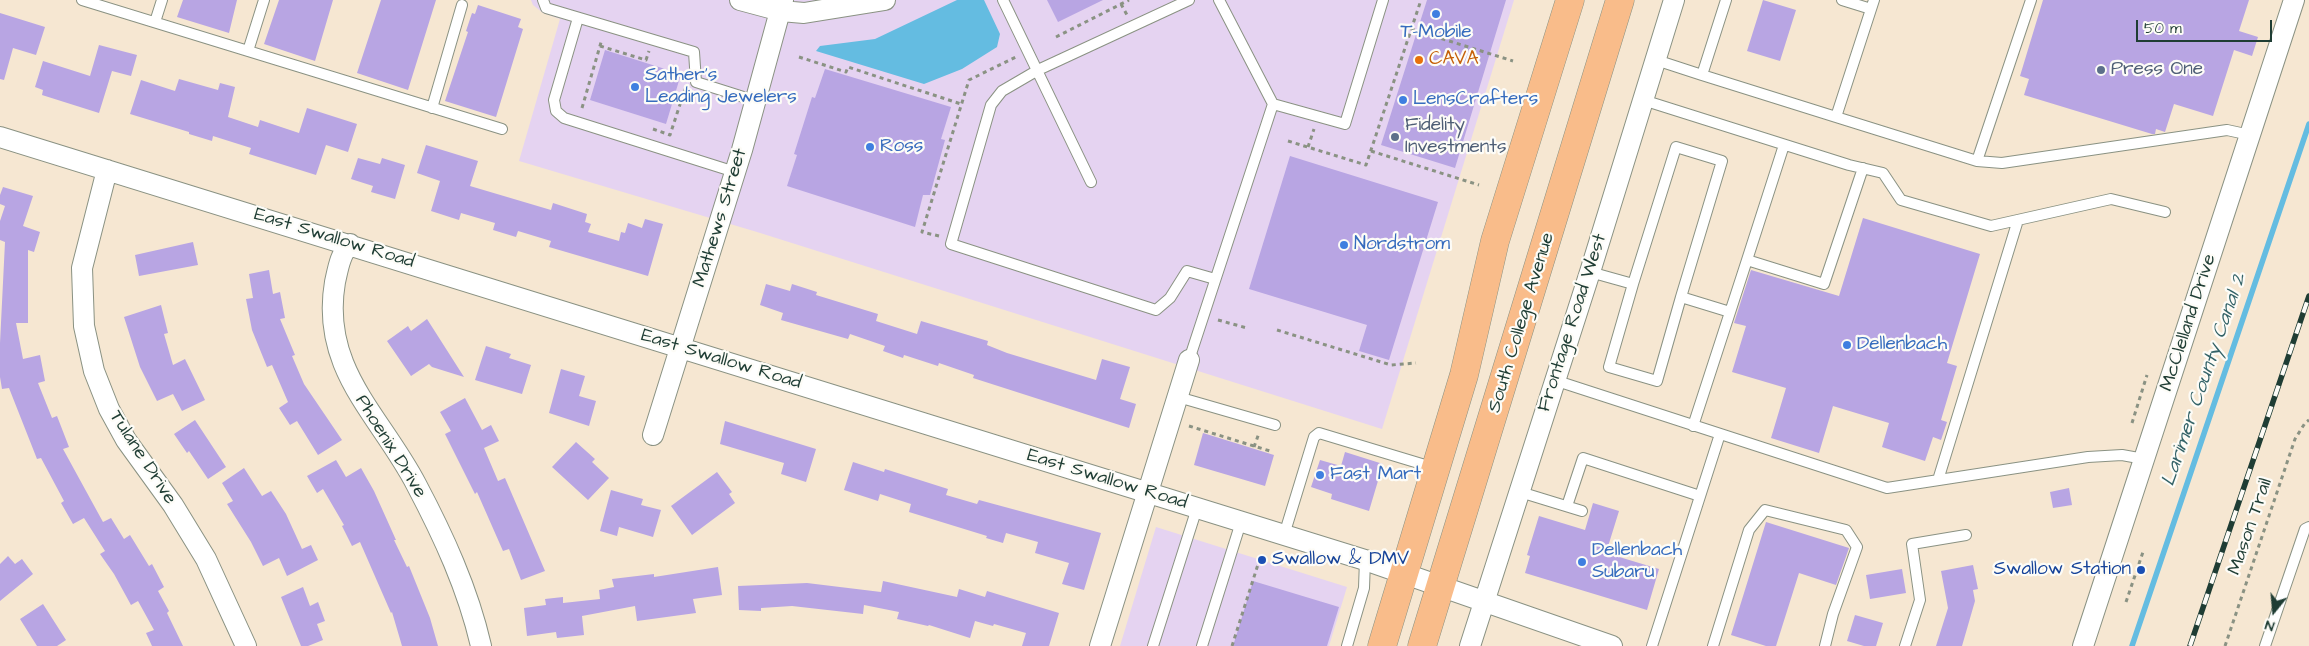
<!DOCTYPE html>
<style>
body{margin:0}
#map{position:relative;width:2309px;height:646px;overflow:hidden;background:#f6e7d2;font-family:"Architects Daughter",sans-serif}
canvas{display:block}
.north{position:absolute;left:2249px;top:586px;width:50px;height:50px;-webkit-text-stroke:4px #fdfcf7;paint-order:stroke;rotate:197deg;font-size:14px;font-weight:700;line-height:20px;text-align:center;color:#1f3d34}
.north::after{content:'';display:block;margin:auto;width:18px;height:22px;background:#1f3d34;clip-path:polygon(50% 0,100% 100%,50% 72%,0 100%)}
.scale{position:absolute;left:2136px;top:20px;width:136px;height:22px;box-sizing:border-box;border:2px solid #1f3d34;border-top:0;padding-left:6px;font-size:15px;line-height:18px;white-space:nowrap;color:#1f3d34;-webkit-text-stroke:4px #fdfcf7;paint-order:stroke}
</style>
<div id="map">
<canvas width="2309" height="646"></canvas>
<div class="north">N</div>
<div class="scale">50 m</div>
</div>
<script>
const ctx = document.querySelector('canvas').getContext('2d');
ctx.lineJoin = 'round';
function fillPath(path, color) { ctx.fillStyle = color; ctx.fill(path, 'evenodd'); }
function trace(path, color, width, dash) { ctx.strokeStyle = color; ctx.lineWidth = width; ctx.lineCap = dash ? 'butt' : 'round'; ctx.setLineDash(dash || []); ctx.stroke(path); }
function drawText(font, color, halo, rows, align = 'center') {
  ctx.font = font + ' "Architects Daughter",sans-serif'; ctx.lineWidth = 4.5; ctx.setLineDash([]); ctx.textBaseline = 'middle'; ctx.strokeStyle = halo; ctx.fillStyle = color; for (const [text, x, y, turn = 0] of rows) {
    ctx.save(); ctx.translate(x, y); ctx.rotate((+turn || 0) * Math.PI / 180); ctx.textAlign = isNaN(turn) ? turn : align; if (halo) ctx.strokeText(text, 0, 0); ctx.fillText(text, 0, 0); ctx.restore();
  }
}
const built = new Path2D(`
 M 531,0 L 1514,0 L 1382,429 L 757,232 L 519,161 L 560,19 L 543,13 L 533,5 Z
 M 1156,527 L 1347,587 L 1329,646 L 1120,646 Z`);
const water = new Path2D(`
 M 957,0 L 984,0 L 1000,34 L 997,47 L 962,69 L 924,84 L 816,51 L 820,46 L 875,39 Z`);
const stream = new Path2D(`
 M 2132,646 L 2309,124`);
const building = new Path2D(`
 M 183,0 L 237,0 L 229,33 L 177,17 Z
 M 279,0 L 333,0 L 315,61 L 264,44 Z
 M 381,0 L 436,0 L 408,90 L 357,73 Z
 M 1047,0 L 1103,0 L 1058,22 Z
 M 1427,0 L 1506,0 L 1455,168 L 1381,145 Z
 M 1763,0 L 1796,10 L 1780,61 L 1747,51 Z
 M 2043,0 L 2249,0 L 2239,31 L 2258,37 L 2252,56 L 2234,50 L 2213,116 L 2174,104 L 2165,132 L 2156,129 L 2155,134 L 2152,134 L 2024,95 L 2029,79 L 2020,76 Z
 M 478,5 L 521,19 L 518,27 L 523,29 L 496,117 L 445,101 L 468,32 L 466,31 L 472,13 L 475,14 Z
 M 0,13 L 45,27 L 36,55 L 13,48 L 4,80 L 0,79 Z
 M 99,45 L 137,55 L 131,76 L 112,71 L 99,113 L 42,95 L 43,90 L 35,87 L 43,61 L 90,76 Z
 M 605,50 L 681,74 L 666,124 L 590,100 Z
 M 825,69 L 951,107 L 941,139 L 945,140 L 930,195 L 923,195 L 915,227 L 787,186 L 797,155 L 794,154 L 812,97 L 815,98 Z
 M 179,79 L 218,90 L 220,83 L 235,87 L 228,117 L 258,127 L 260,120 L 299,133 L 307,108 L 357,124 L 348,152 L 326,145 L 316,175 L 249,154 L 251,148 L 213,136 L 212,141 L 189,134 L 189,132 L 130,114 L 141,80 L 175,91 Z
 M 426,145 L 478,161 L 470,186 L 551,210 L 553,203 L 587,214 L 585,222 L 591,224 L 588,232 L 619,241 L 621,232 L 625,233 L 628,223 L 642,228 L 645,219 L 663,224 L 648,276 L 549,247 L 551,241 L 518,231 L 516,237 L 493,230 L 495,223 L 461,213 L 459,220 L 431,211 L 440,181 L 417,173 Z
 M 1290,156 L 1438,202 L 1389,360 L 1359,351 L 1367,325 L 1249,289 Z
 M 358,158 L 380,164 L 382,158 L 405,165 L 395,199 L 371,192 L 373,186 L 351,179 Z
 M 3,187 L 33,196 L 23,226 L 40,232 L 34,252 L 28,250 L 28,323 L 16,323 L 23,359 L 40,355 L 45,381 L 38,383 L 52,418 L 57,416 L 69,447 L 63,449 L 103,522 L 111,518 L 124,539 L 130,535 L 149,566 L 152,564 L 164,587 L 158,591 L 169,611 L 167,613 L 183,646 L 152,646 L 146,633 L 154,630 L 138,601 L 131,605 L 114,574 L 100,554 L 105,551 L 84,518 L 73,524 L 61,503 L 64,501 L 41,458 L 37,459 L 9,388 L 2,389 L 0,377 L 0,343 L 5,242 L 0,240 L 0,221 L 5,206 L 0,204 L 0,195 Z
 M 1863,218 L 1980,254 L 1947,363 L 1957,366 L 1941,420 L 1947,422 L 1941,440 L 1933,437 L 1925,461 L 1882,447 L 1889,423 L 1833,406 L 1819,453 L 1771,438 L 1786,388 L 1732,372 L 1746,326 L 1734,323 L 1751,270 L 1839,296 Z
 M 193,242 L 198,265 L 139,276 L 135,255 Z
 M 269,270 L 273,294 L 280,292 L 285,318 L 280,319 L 295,355 L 292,356 L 304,384 L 342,440 L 318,455 L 297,421 L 290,425 L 279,408 L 288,402 L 272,365 L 267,367 L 252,330 L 246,299 L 253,298 L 249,274 Z
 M 766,284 L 790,291 L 792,284 L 817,292 L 816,295 L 878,314 L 876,321 L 917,334 L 921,321 L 958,332 L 988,341 L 987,345 L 1007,353 L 1096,380 L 1102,359 L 1130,367 L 1120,399 L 1136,404 L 1129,428 L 973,378 L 974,375 L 939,363 L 938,366 L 904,355 L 903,358 L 883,351 L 885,346 L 850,334 L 848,339 L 781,320 L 783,313 L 760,305 Z
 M 161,305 L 168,333 L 164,334 L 173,365 L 185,359 L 205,400 L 182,411 L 173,394 L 157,401 L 140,367 L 124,317 Z
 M 427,319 L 464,377 L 432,367 L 429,364 L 411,376 L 387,341 L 408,326 L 411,331 Z
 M 486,346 L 511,354 L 509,358 L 531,365 L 522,394 L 475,380 Z
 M 561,369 L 585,376 L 579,396 L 596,401 L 589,426 L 549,413 Z
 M 465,398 L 482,430 L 491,425 L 499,441 L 484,448 L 498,481 L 505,478 L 545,571 L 521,580 L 509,549 L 503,551 L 477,492 L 475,494 L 445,434 L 451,431 L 440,412 Z
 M 195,420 L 226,467 L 208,479 L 189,451 L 187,453 L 174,434 Z
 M 725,421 L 816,449 L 806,482 L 781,474 L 784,463 L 720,444 Z
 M 1203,433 L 1274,455 L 1265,486 L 1194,465 Z
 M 576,442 L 595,459 L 592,462 L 609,478 L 588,500 L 552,467 Z
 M 1345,452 L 1383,464 L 1369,511 L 1331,499 L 1332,494 L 1311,487 L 1320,460 L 1341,466 Z
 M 336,460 L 346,477 L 361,468 L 374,491 L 396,540 L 394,540 L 407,567 L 409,566 L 430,618 L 438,646 L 402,646 L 392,612 L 391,613 L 360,542 L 352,546 L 342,526 L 344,525 L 323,489 L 317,493 L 307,476 Z
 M 853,462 L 884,472 L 885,469 L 948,489 L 946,495 L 977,504 L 979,500 L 1101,533 L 1084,590 L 1062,584 L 1069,563 L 1035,553 L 1038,542 L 1006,533 L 1003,543 L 986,538 L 987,536 L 909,512 L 911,504 L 880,494 L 878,501 L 844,490 Z
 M 244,468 L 262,496 L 271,491 L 286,514 L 302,549 L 311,545 L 318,560 L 287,576 L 279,558 L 263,566 L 251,542 L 227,504 L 233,501 L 222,483 Z
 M 717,472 L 732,492 L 729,494 L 735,503 L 692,535 L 671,506 Z
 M 2069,488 L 2072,505 L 2053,508 L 2050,492 Z
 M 611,490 L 643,499 L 641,505 L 661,510 L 653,537 L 619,527 L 617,536 L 600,531 Z
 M 1593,503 L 1619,511 L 1606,553 L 1659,569 L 1647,610 L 1525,573 L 1530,556 L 1527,555 L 1539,516 L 1585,530 Z
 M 1766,522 L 1849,548 L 1836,585 L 1799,573 L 1776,646 L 1766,646 L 1731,635 Z
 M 8,556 L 15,564 L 22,559 L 33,574 L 0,601 L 0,564 Z
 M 1973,565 L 1978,589 L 1973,590 L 1975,601 L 1962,646 L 1936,646 L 1948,608 L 1941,571 Z
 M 718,567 L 722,595 L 693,599 L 696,613 L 637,621 L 635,606 L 582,616 L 584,635 L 557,638 L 556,632 L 527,636 L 524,608 L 546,605 L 545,599 L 563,597 L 563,603 L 600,599 L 599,590 L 614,587 L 612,579 L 654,574 L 654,577 Z
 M 1902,569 L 1906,593 L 1870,599 L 1866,575 Z
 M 883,581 L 957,597 L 959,589 L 985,597 L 987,591 L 1059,613 L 1049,646 L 1022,646 L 1026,633 L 994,624 L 993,626 L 975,621 L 970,638 L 929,625 L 928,626 L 897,619 L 899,612 L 864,605 L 863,614 L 792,606 L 761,608 L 761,611 L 739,610 L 738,586 L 807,583 L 881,592 Z
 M 1253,581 L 1339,607 L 1327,646 L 1233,646 Z
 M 303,587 L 310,606 L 318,602 L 325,621 L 317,624 L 323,640 L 308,646 L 301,646 L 281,597 Z
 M 43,604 L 66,640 L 57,646 L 37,646 L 20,619 Z
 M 1855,615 L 1883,623 L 1876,646 L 1864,646 L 1847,641 Z`);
const path = new Path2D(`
 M 1121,4 L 1127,15
 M 1411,29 L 1513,61
 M 1056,37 L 1129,0
 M 600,46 L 646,60 L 649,51
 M 799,57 L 846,72 L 848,67 L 961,104
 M 582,108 L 602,39
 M 653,129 L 670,135 L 685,89
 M 1288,141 L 1366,165 L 1421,0
 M 1308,147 L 1314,129
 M 1371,151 L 1479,185
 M 939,236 L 922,232 L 969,80 L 1016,57
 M 1218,320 L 1247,328
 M 1277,330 L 1391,365 L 1416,363
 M 2132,423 L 2147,375
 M 1189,426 L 1270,451
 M 1254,447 L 1259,433
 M 2126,602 L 2143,552
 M 1232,646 L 1261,555
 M 2225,646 L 2295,439 L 2305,423 L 2309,420`);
const lane = new Path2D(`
 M 82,0 L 502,129
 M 543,0 L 546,8 L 694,52 L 696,82 L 756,101
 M 1003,0 L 1091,182
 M 1189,0 L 1038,70 L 1002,91 L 991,105 L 951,244 L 1156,310 L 1170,298 L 1187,271 L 1215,279
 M 1726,0 L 1702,75 L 1836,117
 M 1842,0 L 1871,9
 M 1874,0 L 1836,117 L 1977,161 L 2031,0
 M 578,18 L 554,100 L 556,111 L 564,118 L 735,172
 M 155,22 L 162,0
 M 248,51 L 264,0
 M 1656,60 L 1702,75
 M 1643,100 L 1849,165 L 1883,173 L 1901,200 L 1991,226 L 2111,199 L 2165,212
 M 1273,104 L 1345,124 L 1383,0
 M 432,108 L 462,5
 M 1977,161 L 2002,163 L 2227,130 L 2250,135
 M 1747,260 L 1784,145
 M 1590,272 L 1633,284 L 1609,367 L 1657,381 L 1681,297 L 1730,312
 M 1633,284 L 1676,147 L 1722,161 L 1681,297
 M 1189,360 L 1273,104 L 1219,0
 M 1554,380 L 1887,488 L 2088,457 L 2122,455 L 2144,459
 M 1178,397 L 1275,425
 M 1693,426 L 1747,260 L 1824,284 L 1863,168
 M 1938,480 L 2018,220
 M 1520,492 L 1582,511
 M 1567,506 L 1583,458 L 1700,496
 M 1284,535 L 1314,437 L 1319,433 L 1435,468
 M 1153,646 L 1197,508
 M 1202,646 L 1241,522
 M 1347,646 L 1364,588 L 1365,560
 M 1652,646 L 1720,434
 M 1713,646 L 1749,530 L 1765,510 L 1846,530 L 1857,547 L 1833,614 L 1825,646
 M 1905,646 L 1920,600 L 1912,544 L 1966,535
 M 2265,646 L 2305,529 L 2309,527`);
const street = new Path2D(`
 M 740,0 L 781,11 L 804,13 L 885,0
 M 0,137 L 1365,560 L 1612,646
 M 107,170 L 82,268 L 84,326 L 94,371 L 109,409 L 126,440 L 173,505 L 206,559 L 246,646
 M 350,244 C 340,254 338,269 335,282 C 320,369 380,415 416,484 C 443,535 468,589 481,646
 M 653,435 L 742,150 L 783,0
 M 1100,646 L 1189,360
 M 1470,646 L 1590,272 L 1674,0
 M 2083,646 L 2294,0`);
const highway = new Path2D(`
 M 1382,646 L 1464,375 L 1495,241 L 1570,0
 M 1422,646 L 1620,0`);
const rail = new Path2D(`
 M 2190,646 L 2309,296`);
const markers = [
 [1436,14,5,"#3f7fe0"],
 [1419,60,5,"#e8710a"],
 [2101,70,5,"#5c6f8a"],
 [635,87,5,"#3f7fe0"],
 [1403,100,5,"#3f7fe0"],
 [1395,137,5,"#5c6f8a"],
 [870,147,5,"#3f7fe0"],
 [1344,245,5,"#3f7fe0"],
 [1847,345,5,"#3f7fe0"],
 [1320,475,5,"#3f7fe0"],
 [1262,560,5,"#1a4fb4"],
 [1582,562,5,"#3f7fe0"],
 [2141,570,5,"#1a4fb4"]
];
const shopNames = [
 ["T-Mobile",1436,33,"center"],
 ["Sather's",645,76],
 ["Leading Jewelers",645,98],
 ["LensCrafters",1413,100],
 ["Ross",880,147],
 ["Nordstrom",1354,245],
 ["Dellenbach",1857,345],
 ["Fast Mart",1330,475],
 ["Dellenbach",1592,551],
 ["Subaru",1592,573]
];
const foodNames = [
 ["CAVA",1429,60]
];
const serviceNames = [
 ["Press One",2111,70],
 ["Fidelity",1405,126],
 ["Investments",1405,148]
];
const streetNames = [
 ["Mathews Street",721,218,-73],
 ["East Swallow Road",334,239,17],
 ["South College Avenue",1522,323,-73],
 ["Frontage Road West",1573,323,-72],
 ["McClelland Drive",2189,323,-72],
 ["East Swallow Road",721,360,17],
 ["Phoenix Drive",390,447,58],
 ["Tulane Drive",142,458,57],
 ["East Swallow Road",1107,480,17],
 ["Mason Trail",2251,527,-71]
];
const transitNames = [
 ["Swallow & DMV",1272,560],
 ["Swallow Station",2131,570,"right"]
];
const waterNames = [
 ["Larimer County Canal 2",2205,380,-71]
];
fillPath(built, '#e5d3f1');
fillPath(water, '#64bce1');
trace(stream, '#64bce1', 5.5);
fillPath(building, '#b8a5e3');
trace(lane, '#8a9283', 12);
trace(street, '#8a9283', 22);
trace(highway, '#8a9283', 29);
trace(path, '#8a9283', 3, [4, 4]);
trace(lane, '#fff', 10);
trace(street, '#fff', 20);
trace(highway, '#f9bc8a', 28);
trace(rail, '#1f3d34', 5.5);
trace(rail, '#fdfcf7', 4, [11]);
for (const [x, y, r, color] of markers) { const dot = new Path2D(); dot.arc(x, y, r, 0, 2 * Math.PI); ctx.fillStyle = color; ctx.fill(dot); trace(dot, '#fdfcf7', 2); }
drawText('19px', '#366cbe', '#fdfcf7', shopNames, 'left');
drawText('19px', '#c56008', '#fdfcf7', foodNames, 'left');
drawText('19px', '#4e5e75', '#fdfcf7', serviceNames, 'left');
drawText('19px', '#1f3d34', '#fdfcf7', streetNames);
drawText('19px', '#164399', '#fdfcf7', transitNames, 'left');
drawText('italic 20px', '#346368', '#fdfcf7', waterNames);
</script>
